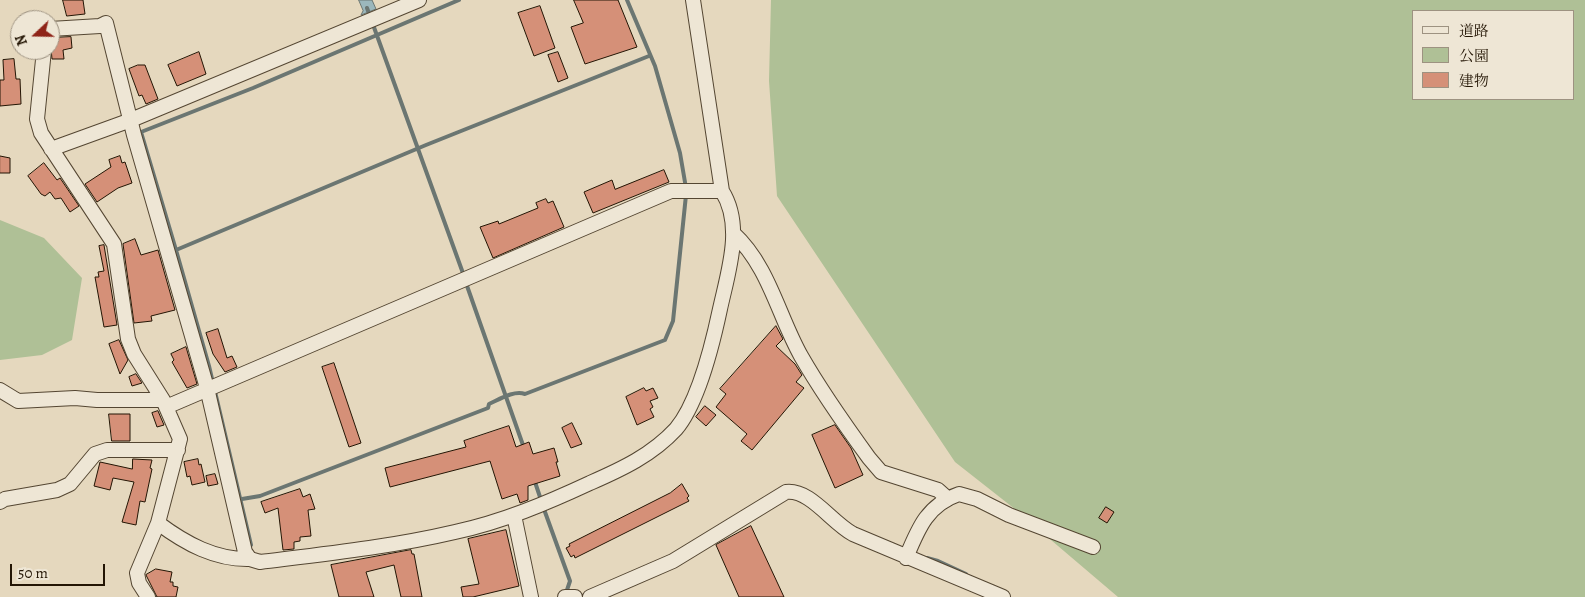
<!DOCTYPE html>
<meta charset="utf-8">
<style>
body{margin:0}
#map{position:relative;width:1585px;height:597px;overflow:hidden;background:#e5d8be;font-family:Alegreya,"Noto Serif JP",serif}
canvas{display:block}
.legend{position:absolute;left:1412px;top:10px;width:162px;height:90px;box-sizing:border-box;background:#eee6d5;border:1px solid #9d9281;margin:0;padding:6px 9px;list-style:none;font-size:15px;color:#231504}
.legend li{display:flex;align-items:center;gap:10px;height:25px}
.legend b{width:25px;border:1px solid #9d9281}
.north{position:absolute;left:10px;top:10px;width:50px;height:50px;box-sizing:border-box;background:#eee6d5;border:1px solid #9d9281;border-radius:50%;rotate:249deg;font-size:14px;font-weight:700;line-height:20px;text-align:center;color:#231504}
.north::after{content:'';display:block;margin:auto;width:18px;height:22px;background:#8f2418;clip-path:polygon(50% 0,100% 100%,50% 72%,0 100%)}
.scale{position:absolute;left:10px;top:564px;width:95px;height:22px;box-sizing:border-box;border:2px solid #231504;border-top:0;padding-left:6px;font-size:15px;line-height:18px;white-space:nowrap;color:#231504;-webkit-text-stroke:4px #eee6d5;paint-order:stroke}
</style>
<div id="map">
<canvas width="1585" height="597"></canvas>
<ul class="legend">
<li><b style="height:6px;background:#eee6d5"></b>道路</li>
<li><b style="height:14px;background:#afc096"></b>公園</li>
<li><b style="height:14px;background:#d59078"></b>建物</li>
</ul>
<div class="north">N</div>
<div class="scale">50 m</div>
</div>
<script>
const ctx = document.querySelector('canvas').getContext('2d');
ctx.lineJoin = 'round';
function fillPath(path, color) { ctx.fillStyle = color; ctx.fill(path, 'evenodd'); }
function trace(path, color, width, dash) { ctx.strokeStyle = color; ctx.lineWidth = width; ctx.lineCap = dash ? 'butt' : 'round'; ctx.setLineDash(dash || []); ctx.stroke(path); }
const green = new Path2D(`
 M 771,0 L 1585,0 L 1585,597 L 1118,597 L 1011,506 L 955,462 L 777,196 L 769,81 ZM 1414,11 L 1574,11 L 1574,99 L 1414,99 Z
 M 0,220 L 44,238 L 82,278 L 72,340 L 42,355 L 0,360 Z`);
const water = new Path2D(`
 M 359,0 L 372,0 L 376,9 L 361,15 L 363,11 Z`);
const stream = new Path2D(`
 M 627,0 L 655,66 L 680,153 L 686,188
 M 367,8 L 464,276
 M 176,250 L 141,132 L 253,88 L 459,0
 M 466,283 L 524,448
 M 534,479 L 541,500
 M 242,499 L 260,496 L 488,408 L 489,404 C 500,399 514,390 525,394 L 665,340 L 673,321 L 686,195
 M 545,512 L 570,581 L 567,590
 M 251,545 L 209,366 L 176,250 L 426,145 L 649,56
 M 927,558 L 938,561 L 966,574`);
const building = new Path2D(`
 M 63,0 L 83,0 L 85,14 L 67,16 Z
 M 574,0 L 618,0 L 637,47 L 585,64 L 571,27 L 583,23 Z
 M 540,6 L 555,48 L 534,56 L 518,13 Z
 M 71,37 L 72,48 L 63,50 L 64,59 L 52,59 L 50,38 Z
 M 199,52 L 206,74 L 177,86 L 168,65 Z
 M 558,52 L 568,78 L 558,82 L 548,55 Z
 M 14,59 L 16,79 L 20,79 L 21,104 L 0,106 L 0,80 L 4,80 L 3,60 Z
 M 138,65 L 145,65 L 158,99 L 146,104 L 142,95 L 139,96 L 129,69 Z
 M 0,156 L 10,158 L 10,173 L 0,173 Z
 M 120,156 L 122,163 L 125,162 L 132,183 L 118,188 L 97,202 L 85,184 L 111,167 L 109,160 Z
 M 44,163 L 57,180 L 60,178 L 79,206 L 70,212 L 61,198 L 55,199 L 50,192 L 45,196 L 41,194 L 28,176 Z
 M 664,170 L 669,182 L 593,213 L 584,192 L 612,180 L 615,189 Z
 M 546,199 L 548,203 L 553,201 L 564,227 L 493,258 L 480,227 L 498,221 L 499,224 L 538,208 L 536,203 Z
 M 135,239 L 141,255 L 158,250 L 175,310 L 151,316 L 152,321 L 134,323 L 123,244 Z
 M 104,245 L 117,325 L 104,327 L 95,277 L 99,277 L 98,272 L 104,271 L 99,246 Z
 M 776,326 L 783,339 L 776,346 L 795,364 L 802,375 L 796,382 L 804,388 L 752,450 L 741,441 L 747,434 L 716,407 L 726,394 L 720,389 Z
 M 218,329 L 227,358 L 232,356 L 237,367 L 225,372 L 213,354 L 206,333 Z
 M 119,340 L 128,360 L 120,374 L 109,344 Z
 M 186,347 L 197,384 L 187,388 L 172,362 L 174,360 L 171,354 Z
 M 334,363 L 361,443 L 349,447 L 322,367 Z
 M 136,374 L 142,383 L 132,386 L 129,377 Z
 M 644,388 L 646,391 L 653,388 L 658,398 L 650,401 L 653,407 L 650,409 L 654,417 L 637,425 L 626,397 Z
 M 705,406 L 716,415 L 706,426 L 696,417 Z
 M 158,411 L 164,425 L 157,427 L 152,413 Z
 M 109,414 L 130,414 L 130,441 L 112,441 Z
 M 572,423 L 582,444 L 571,448 L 562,428 Z
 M 835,425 L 851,448 L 863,475 L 835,488 L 812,435 Z
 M 509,426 L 516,447 L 529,442 L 533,454 L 554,448 L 558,462 L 556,462 L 560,476 L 528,486 L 528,500 L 520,503 L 517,494 L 502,499 L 490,461 L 390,487 L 385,468 L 466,447 L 464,441 Z
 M 133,459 L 152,460 L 150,468 L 152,469 L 145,502 L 140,501 L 136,525 L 122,522 L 134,482 L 113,478 L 110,490 L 94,486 L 100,462 L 132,469 Z
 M 198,459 L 199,465 L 201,464 L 205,482 L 192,485 L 190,476 L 187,477 L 184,462 Z
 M 215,474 L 218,484 L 208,486 L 206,476 Z
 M 682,484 L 689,496 L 687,498 L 689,501 L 575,558 L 574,555 L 571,557 L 566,548 L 570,546 L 569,544 L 670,493 Z
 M 300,489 L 303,497 L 310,494 L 315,509 L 308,510 L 311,536 L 300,537 L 300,541 L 294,542 L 294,549 L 283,550 L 278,508 L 265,513 L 261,502 Z
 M 1106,507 L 1114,512 L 1107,523 L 1099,518 Z
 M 751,526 L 784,597 L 739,597 L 716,545 Z
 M 506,530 L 519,586 L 473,597 L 463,597 L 461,587 L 479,584 L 468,539 Z
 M 411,550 L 412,554 L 414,554 L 422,597 L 401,597 L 394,565 L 366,572 L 374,597 L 339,597 L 331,565 Z
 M 156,569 L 172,572 L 170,582 L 173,582 L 173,586 L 178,587 L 176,597 L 157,597 L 146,575 Z`);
const minor = new Path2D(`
 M 50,29 L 100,26 L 106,23 L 134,135 L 207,388 L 245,552 L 250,559 L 260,562 C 325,554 391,547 455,532 C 502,522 547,503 590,483 C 622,469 652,455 676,429 C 698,403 713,342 720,309 C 728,272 744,226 722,191 L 693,0
 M 44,50 L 37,119 L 41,133 L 114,244 L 128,339 L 134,354 L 163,400 L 180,439 L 158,523 L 137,573 L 139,583 L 148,597
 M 51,149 L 131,120 L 419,0
 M 733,233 C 769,266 778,315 801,356 C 821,391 845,425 869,458 L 881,472 L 938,490 L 947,498
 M 0,390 L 18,401 L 75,398 L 97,400 L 163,400
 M 166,407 L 671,191 L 722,191
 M 0,502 L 5,499 L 57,490 L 70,484 L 95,454 L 107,450 L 178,450
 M 514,515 L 531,597
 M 158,523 C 186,544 216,560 250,559
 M 906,558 C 918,529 927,505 959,494 L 977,499 L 1009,515 L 1093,547
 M 565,597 L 575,597
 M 590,597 L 673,561 L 786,492 C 810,489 831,522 853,534 L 1003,597`);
fillPath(green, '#afc096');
fillPath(water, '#9bb7bc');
trace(water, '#6b7672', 1);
trace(stream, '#6b7672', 4);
fillPath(building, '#d59078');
trace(building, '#231504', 1);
trace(minor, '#544632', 16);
trace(minor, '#eee6d5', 14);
</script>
